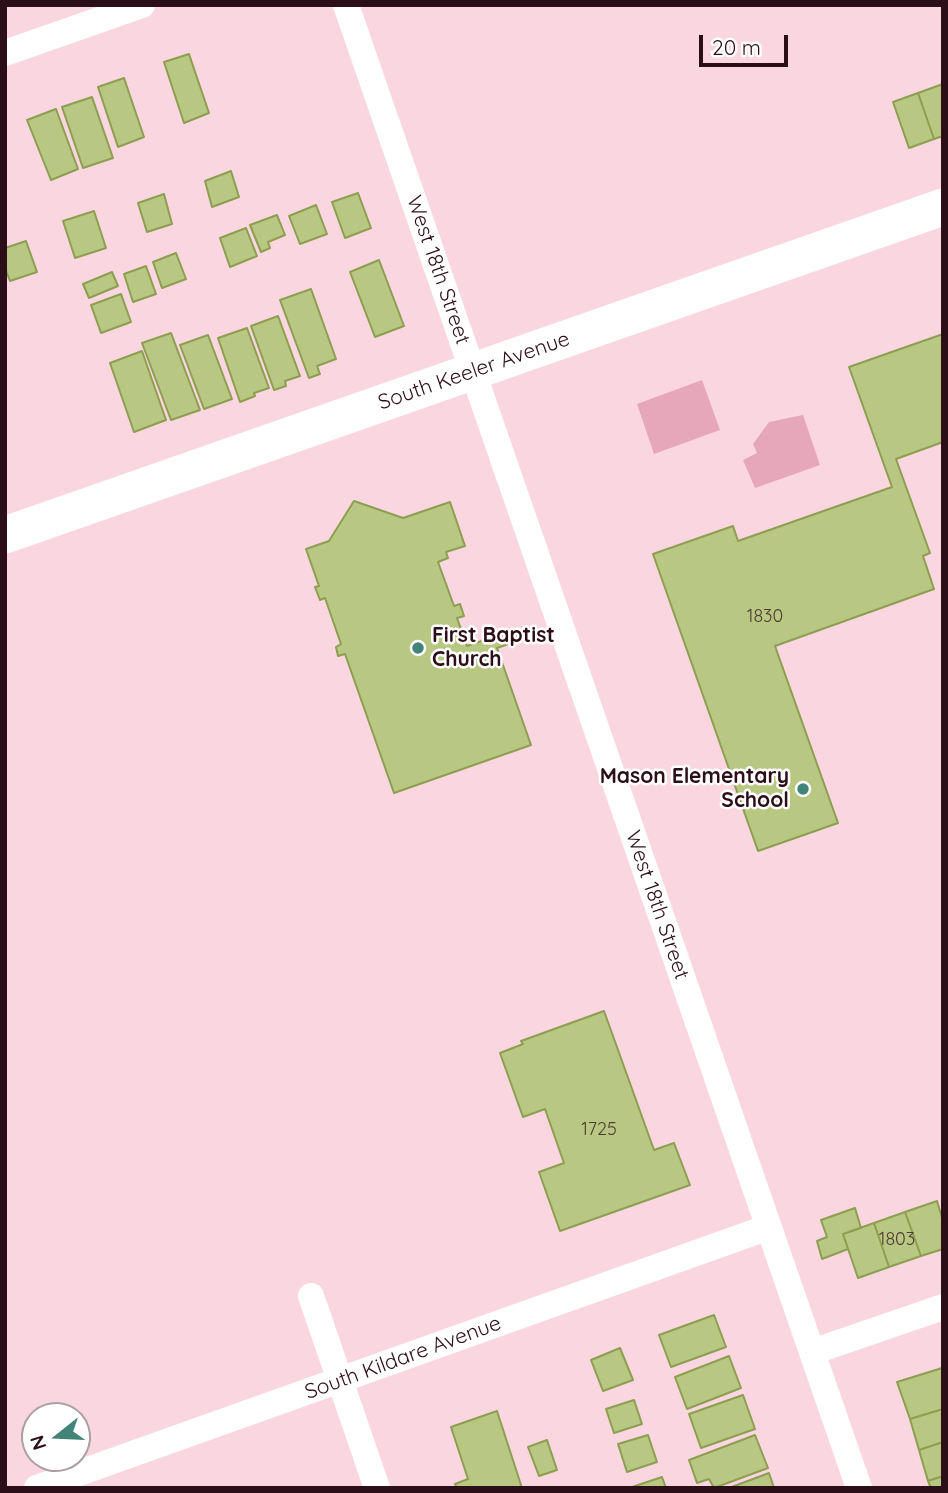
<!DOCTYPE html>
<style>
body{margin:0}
#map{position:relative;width:948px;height:1493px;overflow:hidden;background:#fad6e0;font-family:Quicksand,sans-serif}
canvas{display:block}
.frame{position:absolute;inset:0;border:7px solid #2c0e19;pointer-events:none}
.north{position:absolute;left:21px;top:1402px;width:70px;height:70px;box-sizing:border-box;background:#fff;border:2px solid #ab9fa3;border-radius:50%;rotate:252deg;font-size:19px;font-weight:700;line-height:28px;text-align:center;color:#2c0e19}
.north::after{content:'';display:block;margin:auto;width:24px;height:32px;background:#428578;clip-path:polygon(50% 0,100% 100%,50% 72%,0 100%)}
.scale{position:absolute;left:699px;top:35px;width:89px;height:32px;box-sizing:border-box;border:4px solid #2c0e19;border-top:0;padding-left:9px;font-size:21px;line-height:24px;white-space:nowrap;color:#2c0e19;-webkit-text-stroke:5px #fff;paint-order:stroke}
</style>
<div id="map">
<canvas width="948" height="1493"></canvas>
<div class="frame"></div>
<div class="north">N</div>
<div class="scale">20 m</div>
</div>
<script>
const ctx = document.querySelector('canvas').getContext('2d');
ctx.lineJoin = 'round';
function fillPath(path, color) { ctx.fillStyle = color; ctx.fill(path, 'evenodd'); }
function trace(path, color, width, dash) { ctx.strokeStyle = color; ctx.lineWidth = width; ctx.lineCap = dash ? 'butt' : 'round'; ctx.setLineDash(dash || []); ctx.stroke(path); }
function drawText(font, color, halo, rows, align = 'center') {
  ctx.font = font + ' Quicksand,sans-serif'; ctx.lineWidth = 5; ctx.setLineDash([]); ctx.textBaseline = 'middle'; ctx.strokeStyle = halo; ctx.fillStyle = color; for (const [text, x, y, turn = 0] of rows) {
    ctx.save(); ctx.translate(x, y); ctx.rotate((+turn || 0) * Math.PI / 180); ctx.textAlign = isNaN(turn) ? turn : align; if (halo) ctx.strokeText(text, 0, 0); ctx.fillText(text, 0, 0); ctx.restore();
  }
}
const green = new Path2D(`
 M 702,380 L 720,430 L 654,454 L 637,404 Z
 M 803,415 L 820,465 L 755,488 L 743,460 L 757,453 L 753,444 L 769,422 Z`);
const building = new Path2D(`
 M 189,54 L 209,113 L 184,123 L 164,62 Z
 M 124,78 L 144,137 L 118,147 L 98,87 Z
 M 943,84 L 943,136 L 934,139 L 918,93 Z
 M 918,93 L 934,139 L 909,148 L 893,102 Z
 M 92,97 L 113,158 L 83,168 L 62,107 Z
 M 56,109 L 78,169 L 51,180 L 27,120 Z
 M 231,171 L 239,197 L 212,207 L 205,181 Z
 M 358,193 L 371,228 L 345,238 L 332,202 Z
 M 164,194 L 172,224 L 147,232 L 138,203 Z
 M 316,205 L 327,234 L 300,244 L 289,216 Z
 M 94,211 L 106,248 L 75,258 L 63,221 Z
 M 277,215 L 285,235 L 268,242 L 270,248 L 261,252 L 250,225 Z
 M 246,228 L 257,256 L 230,267 L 220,238 Z
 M 26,241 L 37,272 L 10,281 L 5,268 L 5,248 Z
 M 176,253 L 186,279 L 162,288 L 153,262 Z
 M 379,260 L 404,326 L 375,337 L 350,272 Z
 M 146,266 L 156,294 L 133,302 L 124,274 Z
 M 112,272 L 118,286 L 89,298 L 83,284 Z
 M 311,289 L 336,359 L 317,366 L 320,374 L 309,378 L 280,300 Z
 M 121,294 L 131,322 L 101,333 L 91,305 Z
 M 278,316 L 300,376 L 285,381 L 286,386 L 274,390 L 251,326 Z
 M 247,328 L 269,388 L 254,393 L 255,396 L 240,402 L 218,338 Z
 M 171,333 L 200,410 L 171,420 L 142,343 Z
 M 943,334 L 943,442 L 896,459 L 930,553 L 923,556 L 934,589 L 775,646 L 838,823 L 758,851 L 653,554 L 733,526 L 738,541 L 892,487 L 849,367 Z
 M 208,335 L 232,399 L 204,409 L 180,345 Z
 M 142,351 L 166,420 L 134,432 L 110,363 Z
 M 354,501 L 403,518 L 450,502 L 465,546 L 446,552 L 448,558 L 438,562 L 454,606 L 460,604 L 464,616 L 457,618 L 467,646 L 514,630 L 517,641 L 497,648 L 531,745 L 394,793 L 345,654 L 338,656 L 336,647 L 341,644 L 325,598 L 320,600 L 315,587 L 319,586 L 306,549 L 329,541 Z
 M 604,1011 L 654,1150 L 674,1143 L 690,1185 L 560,1231 L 539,1172 L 564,1163 L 545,1109 L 523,1117 L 500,1053 L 523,1044 L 521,1041 Z
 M 937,1201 L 943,1221 L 943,1249 L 921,1256 L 905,1212 Z
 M 855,1208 L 861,1228 L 843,1234 L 848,1249 L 822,1259 L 817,1241 L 827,1237 L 821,1220 Z
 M 905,1212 L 921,1256 L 889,1267 L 874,1223 Z
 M 874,1223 L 889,1267 L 858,1278 L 843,1234 Z
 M 714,1315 L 726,1347 L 671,1367 L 659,1335 Z
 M 620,1348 L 633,1380 L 603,1391 L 591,1360 Z
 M 729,1356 L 741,1388 L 687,1409 L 675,1377 Z
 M 942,1368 L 943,1409 L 910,1419 L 897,1382 Z
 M 743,1395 L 755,1429 L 701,1448 L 689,1414 Z
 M 634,1400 L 642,1424 L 614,1433 L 606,1409 Z
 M 943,1409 L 943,1442 L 919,1450 L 910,1419 Z
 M 497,1411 L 522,1488 L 457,1488 L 455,1484 L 468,1479 L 451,1427 Z
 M 648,1435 L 657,1462 L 627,1472 L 618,1444 Z
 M 755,1435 L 768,1468 L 714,1488 L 709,1479 L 697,1483 L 689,1460 Z
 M 547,1440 L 557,1470 L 539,1476 L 528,1447 Z
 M 943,1442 L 943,1476 L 928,1481 L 919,1450 Z
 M 769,1473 L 774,1488 L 729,1488 Z
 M 943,1476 L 943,1488 L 931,1488 L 928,1481 Z
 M 662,1477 L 666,1488 L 633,1488 L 632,1487 Z`);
const street = new Path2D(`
 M 346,5 L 859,1488
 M 5,53 L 142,5
 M 311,1296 L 377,1488
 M 812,1352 L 943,1307
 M 37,1488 L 769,1227`);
const secondary = new Path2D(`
 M 5,535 L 943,207`);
const markers = [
 [418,648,7,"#428578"],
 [803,789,7,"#428578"]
];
const numberNames = [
 ["1830",765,617],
 ["1725",599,1130],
 ["1803",897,1240]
];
const streetNames = [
 ["West 18th Street",438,270,71],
 ["South Keeler Avenue",474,371,-19],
 ["West 18th Street",657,905,71],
 ["South Kildare Avenue",403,1358,-20]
];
const poiNames = [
 ["First Baptist",432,636],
 ["Church",432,660],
 ["Mason Elementary",789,777,"right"],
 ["School",789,801,"right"]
];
fillPath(green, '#e6a7ba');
fillPath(building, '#b8c883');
trace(building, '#8e9e50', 2);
trace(street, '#fff', 26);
trace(secondary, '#fff', 37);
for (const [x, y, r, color] of markers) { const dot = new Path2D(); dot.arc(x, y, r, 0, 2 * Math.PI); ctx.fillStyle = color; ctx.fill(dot); trace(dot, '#fff', 2.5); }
drawText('18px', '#4f3c34', null, numberNames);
drawText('21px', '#2c0e19', '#fff', streetNames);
drawText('bold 21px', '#2c0e19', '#fff', poiNames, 'left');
</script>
